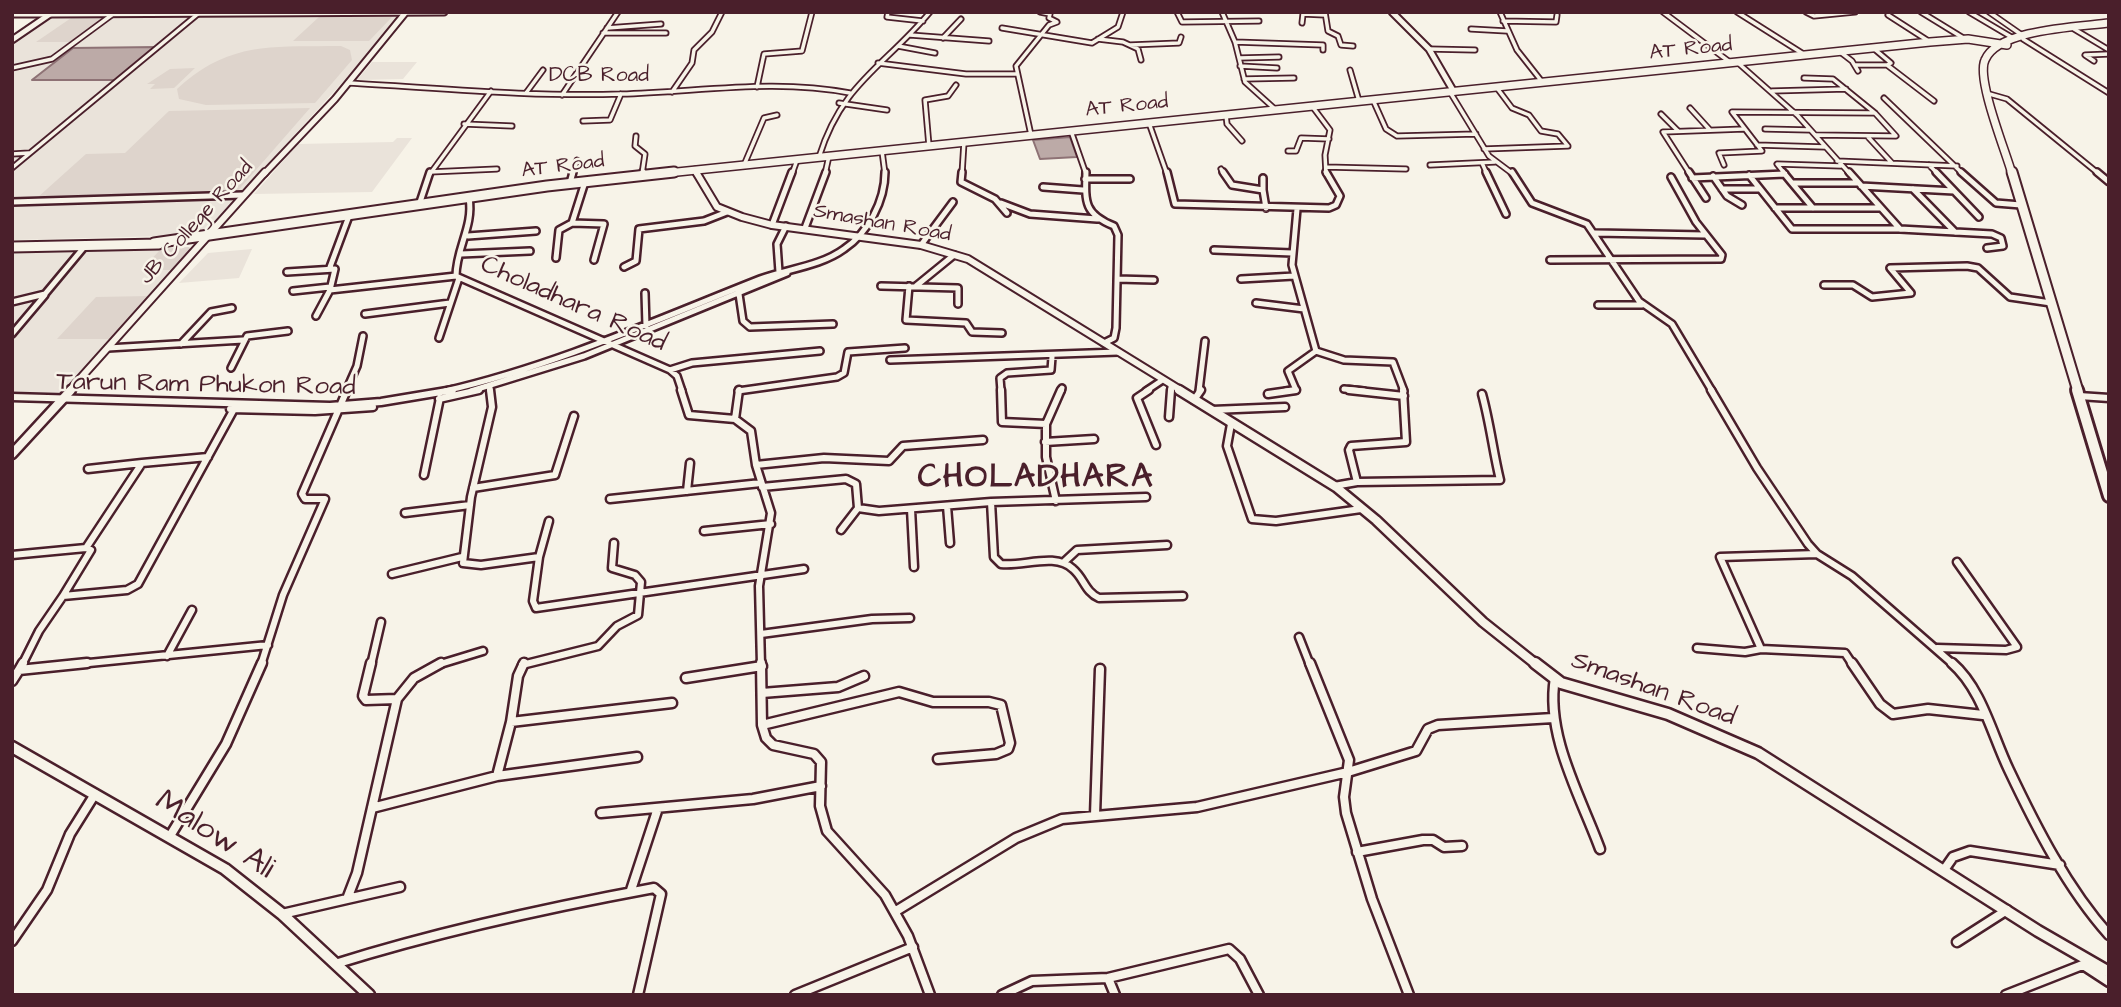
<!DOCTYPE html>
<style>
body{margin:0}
#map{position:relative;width:2121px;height:1007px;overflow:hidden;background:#f7f3e8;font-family:"Architects Daughter",sans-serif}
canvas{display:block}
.frame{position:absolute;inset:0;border:14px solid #4a1f2b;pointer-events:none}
</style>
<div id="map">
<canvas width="2121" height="1007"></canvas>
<div class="frame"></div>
</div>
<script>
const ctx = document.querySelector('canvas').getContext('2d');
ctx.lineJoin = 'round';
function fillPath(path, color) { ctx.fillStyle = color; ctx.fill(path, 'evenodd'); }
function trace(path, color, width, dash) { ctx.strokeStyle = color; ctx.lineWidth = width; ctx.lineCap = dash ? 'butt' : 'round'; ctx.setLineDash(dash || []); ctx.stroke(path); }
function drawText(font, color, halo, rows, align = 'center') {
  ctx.font = font + ' "Architects Daughter",sans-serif'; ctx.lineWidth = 5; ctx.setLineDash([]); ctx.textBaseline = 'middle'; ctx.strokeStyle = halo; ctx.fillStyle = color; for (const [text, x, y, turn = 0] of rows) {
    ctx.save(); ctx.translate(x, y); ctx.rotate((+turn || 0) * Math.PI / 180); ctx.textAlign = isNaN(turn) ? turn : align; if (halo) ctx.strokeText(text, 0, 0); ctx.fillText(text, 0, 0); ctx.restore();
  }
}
const built = new Path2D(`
 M 398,14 L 400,16 L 341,84 L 203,235 L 12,240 L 12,44 L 46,19 L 56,16 Z
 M 372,62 L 417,62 L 403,79 L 357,80 Z
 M 397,138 L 412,138 L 372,192 L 254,194 L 298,144 L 393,142 Z
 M 189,247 L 191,250 L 174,270 L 58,398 L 12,395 L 12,252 Z
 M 252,249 L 239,278 L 179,283 L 208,253 Z`);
const green = new Path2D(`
 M 74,16 L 109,16 L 73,42 L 36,42 Z
 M 319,17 L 392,17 L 369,41 L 293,41 Z
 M 341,46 L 350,50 L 352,60 L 315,103 L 206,105 L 179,99 L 177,89 C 229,40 275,47 341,46 Z
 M 195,68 L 174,88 L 150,89 L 155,84 L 147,84 L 170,69 Z
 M 310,108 L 235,194 L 37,198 L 86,154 L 125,153 L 169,111 Z
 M 189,247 L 191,250 L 174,270 L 141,270 L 161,249 Z
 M 149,296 L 113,339 L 57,339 L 96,297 Z`);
const water = new Path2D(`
 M 157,47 L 117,80 L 32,80 L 73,48 Z
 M 1070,137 L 1077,157 L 1040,159 L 1033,140 Z`);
const streetFar3 = new Path2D(`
 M 888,12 L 887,17 L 923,21
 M 1177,12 L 1182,22 L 1259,21
 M 1222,12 L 1235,42 L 1245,82 L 1276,110
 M 1325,12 L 1328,31 L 1338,36 L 1341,45 L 1353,46
 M 1500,12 L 1517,50 L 1543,83
 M 1663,12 L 1731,63
 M 1737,12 L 1805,55
 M 1806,12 L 1814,16 L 1855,12
 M 1921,12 L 1965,39
 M 1969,12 L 2013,38
 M 1989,12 L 2022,35
 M 1888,15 L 1930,42
 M 1503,21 L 1556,22 L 1557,15
 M 1302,23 L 1303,14 L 1325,15
 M 607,28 L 661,24
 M 1002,28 L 1092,43 L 1118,27 L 1123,12
 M 1471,29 L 1507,31
 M 2074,29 L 2109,50
 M 603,33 L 666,33
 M 910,35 L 989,41
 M 943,38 L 961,19
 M 1098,39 L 1123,42 L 1138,49 L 1141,60
 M 2023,39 L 2109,93
 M 1235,42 L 1323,45 L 1323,50
 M 1130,45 L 1179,43 L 1181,37
 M 898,46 L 935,53
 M 1872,47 L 1891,63 L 1887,65 L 1934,101
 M 1429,49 L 1475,50
 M 1839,51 L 1852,61 L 1858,71
 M 1239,58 L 1279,57
 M 2094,61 L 2085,55 L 2109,54
 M 1737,62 L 1798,116 L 1850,174
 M 878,63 L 966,74 L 1016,74
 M 1855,65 L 1887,65
 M 1240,66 L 1277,68
 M 12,68 L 52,59 L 113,14
 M 1350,70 L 1359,101
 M 1804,78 L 1833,79 L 1875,113 L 1896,136 L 1816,135
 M 1244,79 L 1294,78
 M 348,83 C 439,88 530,97 621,94 C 698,92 774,78 850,93
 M 757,87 L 764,54 L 802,51 L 812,12
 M 1772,91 L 1846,89
 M 672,92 L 692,63 L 694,50 L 712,32 L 722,12
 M 1450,92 L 1489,156 L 1513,174
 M 526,93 L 543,70
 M 1986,93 L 2007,99 L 2099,174
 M 562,95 L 618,12
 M 1884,98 L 1963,174
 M 1373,100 L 1386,129 L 1397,136 L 1476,134
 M 839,103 L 887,110
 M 1312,106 L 1330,130 L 1325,155 L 1326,174
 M 1690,108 L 1710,130
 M 1661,114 L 1678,131
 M 1226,115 L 1227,124 L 1242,141
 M 583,121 L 610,120 L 621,94
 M 1149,123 L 1167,174
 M 464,124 L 512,126
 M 1765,129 L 1810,130
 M 1071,131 L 1086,174
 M 1031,135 L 1016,66 L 1049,25 L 1057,22 L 1049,18 L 1050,14 L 1040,12
 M 636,136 L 635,146 L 645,154 L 642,174
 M 1868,137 L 1892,163
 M 1757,145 L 1825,147
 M 929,146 L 925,100 L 948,96 L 956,85
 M 1484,149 L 1568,146 L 1558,134 L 1541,131 L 1529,115 L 1512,108 L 1497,88
 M 882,151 L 885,174
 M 1288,151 L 1296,151 L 1301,138 L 1329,139
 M 12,154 L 29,153
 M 819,157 C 842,83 884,67 930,12
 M 1837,161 L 1957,166
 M 1482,163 L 1487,174
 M 744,165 L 764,118 L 777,115
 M 1430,165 L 1495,162
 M 1724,165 L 1719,153 L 1762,151 L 1732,112 L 1875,113
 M 1929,165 L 1938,174
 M 1326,167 L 1406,169
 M 12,168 L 199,13
 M 1221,169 L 1224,174
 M 430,172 L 497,169
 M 430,174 L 491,91
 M 573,174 L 577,160
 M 792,174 L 797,160
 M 825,174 L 829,156
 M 962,174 L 964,142
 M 1690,174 L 1663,132 L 1744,129
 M 1785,174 L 1777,164 L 1841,166`);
const streetFar2 = new Path2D(`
 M 962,172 L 961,182 L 995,199 L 1007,213
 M 1086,172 C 1085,202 1084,214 1114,226 L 1118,235 L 1116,328 L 1114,338 L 1104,343
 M 1167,172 L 1175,204 L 1329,208 L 1336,205 L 1340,196 L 1326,172
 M 1223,172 L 1232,185 L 1263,190 L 1266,208
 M 1486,172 L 1506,214
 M 1512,172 L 1532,203 L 1587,224 L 1639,301 L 1672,324 L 1712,391
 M 1689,172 L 1706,198
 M 1783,172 L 1792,183 L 1858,183
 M 1849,172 L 1900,229
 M 1936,172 L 1979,217
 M 1961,172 L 1996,203 L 2021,205
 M 2097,172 L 2109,182
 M 1749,175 L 1792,229 L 1900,229 L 1992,234 L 2001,238 L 2003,246 L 1987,248
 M 642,176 L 643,172
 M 1713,176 L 1727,196 L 1742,205
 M 1263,178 L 1263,190
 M 1692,178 L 1785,174
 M 1085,179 L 1130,179
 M 570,183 L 573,172
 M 1792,183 L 1813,208
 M 1861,186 L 1954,191
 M 1043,187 L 1083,190
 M 1722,189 L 1760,189
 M 1913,189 L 1955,232
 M 469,198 C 474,226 456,248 456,276 L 670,370 L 677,376 L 682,391
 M 12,202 L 243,195
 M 1001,203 L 1030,214 L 1097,219
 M 419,205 L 430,172
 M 1775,208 L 1881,208
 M 1297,209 L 1292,265 L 1316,351 L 1344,360 L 1393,362 L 1404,391
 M 572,223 L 604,224 L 594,260
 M 772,225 L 792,172
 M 805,228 L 826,172
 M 1595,233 L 1705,235
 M 468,236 L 536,231
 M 921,245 L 953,202
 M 1214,250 L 1292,253
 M 461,254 L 530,251
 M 556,258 L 559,230 L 572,223 L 585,182
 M 1550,260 L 1721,259 L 1722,255 L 1696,222 L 1671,177
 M 330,267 L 349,216
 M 624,267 L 636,261 L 639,229 L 704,221 L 727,212
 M 287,272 L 335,269 L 330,290 L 316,316
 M 779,272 L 777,244 L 786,226
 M 1117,279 L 1154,280
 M 1241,279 L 1294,276
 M 1824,285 L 1853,285 L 1872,297 L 1911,293 L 1890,268 L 1967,266 L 1978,268 L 2010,297 L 2051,303
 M 881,286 L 958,288 L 958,304
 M 909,286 L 906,320 L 966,323 L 972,332 L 1002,333
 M 916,286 L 954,255
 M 330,290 L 456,276
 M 293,291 L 330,287
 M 645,293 L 646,326
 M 739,294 L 743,321 L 750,327 L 833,324
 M 12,302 L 45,294 L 85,246
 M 1256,303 L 1304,309
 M 1598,305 L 1642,305
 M 365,314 L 450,303
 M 12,334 L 45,295
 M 439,338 L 459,278
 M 181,344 L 211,312 L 232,308
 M 108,348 L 243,340
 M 890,360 L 1118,352
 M 231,368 L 247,336 L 288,331
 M 670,370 L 692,363 L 820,351
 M 490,387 L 490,391
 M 1344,389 L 1364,391
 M 346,391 L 357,366 L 363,336
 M 445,391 C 554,366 656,320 760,279 C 787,269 821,266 844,249 C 868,233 885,201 885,172
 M 471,391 L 584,356 L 787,273
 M 738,391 L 837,377 L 844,373 L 848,352 L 905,348
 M 1001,391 L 1000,378 L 1007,373 L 1051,370 L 1052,357
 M 1061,391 L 1062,388
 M 1146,391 L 1161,381
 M 1171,391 L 1171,387
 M 1199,391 L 1205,341
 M 1286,391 L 1296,390 L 1288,371 L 1316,351`);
const streetFar1 = new Path2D(`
 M 490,390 L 492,407 L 471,497 L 463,563 L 481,565 L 539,557 L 533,601 L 536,608 L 804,569
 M 681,390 L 689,415 L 735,419 L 751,431 L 756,465 L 771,513 L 759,586 L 761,665
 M 1001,390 L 1002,422 L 1046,424
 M 1149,390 L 1137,398 L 1156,445
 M 1349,390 L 1404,396
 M 1711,390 L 1757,468 L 1808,544 L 1817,554 L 1852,576 L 1954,665
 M 1268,394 L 1296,390
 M 2079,396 L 2109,398
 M 12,397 L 330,406 L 381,402 L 453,390
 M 439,399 L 479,390
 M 1194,400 L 1201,390
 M 340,406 L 347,390
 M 230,409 L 315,411 L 373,407
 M 1212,410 L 1285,407
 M 1169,417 L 1171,390
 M 735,419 L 739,390
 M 1231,424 L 1227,446 L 1252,519 L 1276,521 L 1361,509
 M 1045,442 L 1094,439
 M 756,465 L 824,458 L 889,461 L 903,446 L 983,440
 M 88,469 L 142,463
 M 424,475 L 440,398
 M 1357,482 L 1500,480 C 1493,451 1490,423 1482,394
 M 1334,486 L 1357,482 L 1349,450 L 1351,446 L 1406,442 L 1403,390
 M 762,487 L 846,479 L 856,484 L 858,508 L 879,511 L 991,502 L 1146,497
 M 473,488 L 555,475 L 574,416
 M 687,491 L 690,463
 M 610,499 L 761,483
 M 1056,501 L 1046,457 L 1046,424 L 1061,390
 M 991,502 L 994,557 L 1001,564 C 1023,567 1055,552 1073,569 C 1084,578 1085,592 1099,598 L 1183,596
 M 947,506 L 950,543
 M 911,509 L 914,567
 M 405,513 L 470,505
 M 841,530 L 858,508
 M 704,531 L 771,524
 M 86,548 L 91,550 L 63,596 L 127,590 L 138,584 L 234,409
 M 12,555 L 86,548 L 142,463 L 208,457
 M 539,557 L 549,521
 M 1063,563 L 1077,550 L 1167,545
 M 392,574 L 462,557
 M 761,634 L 872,619 L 910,618
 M 1299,637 L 1310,665
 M 1697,648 L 1745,652 L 1761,649 L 1720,557 L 1817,554
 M 1937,648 L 2006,650 L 2017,647 L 1957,562
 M 1761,649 L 1845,653 L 1853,665
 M 167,656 L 192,610
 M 22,665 L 39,631 L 63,596
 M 69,665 L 268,645
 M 261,665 L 283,595 L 325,499 L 305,499 L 302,494 L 338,411
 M 371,665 L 381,622
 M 437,665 L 483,651
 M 522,665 L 598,646 L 617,626 L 638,615 L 641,582 L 635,575 L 612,568 L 614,543`);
const street = new Path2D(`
 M 524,663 L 518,676 L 511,722 L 672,703
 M 761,663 L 762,725 L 766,738 L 773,745 L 814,754 L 821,762 L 820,806 L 827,831 L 885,895 L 908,936 L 930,995
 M 1310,663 L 1349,760 L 1344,797 L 1346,813 L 1372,899 L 1409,995
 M 1852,663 L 1880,704 L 1893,714 L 1928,709 L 1983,715
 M 1952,663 C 1982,689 1992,735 2009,770 C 2036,827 2067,888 2109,935
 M 19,670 L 23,663
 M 686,678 L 762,666
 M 1555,678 C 1545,735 1581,797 1600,849
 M 12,681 L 19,670 L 87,663
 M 762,693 L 838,687 L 864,676
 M 397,699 L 414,678 L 441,663
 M 762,725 L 899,692 L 933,702 L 989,702 L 1001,705 L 1010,743 L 1008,749 L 996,754 L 938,759
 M 497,776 L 637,757
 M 372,808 L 497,776 L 511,722
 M 601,813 L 753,799 L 821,786
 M 1095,815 L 1100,669
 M 170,836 L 226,744 L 262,663
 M 1357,852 L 1423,840 L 1433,840 L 1444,847 L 1462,846
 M 1944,870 L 1953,857 L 1970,851 L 2060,865
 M 631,890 L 658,808
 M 347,899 L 400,887
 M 896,911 L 1016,838 L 1062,819 L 1197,807 L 1348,772 L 1416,751 L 1428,729 L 1438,725 L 1553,718
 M 282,914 L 347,899 L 357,873 L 397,699 L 366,700 L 363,696 L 371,663
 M 12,941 L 47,890 L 70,834 L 95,794
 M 1957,942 L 2007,910
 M 335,964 C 440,931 546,908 654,888 L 661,894 L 638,995
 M 2083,965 L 2109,982
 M 1108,978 L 1115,995
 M 795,995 L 913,947
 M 1002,995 L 1032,981 L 1108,978 L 1229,949 L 1240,959 L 1259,995
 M 2006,995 L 2090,962`);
const secondaryFar3 = new Path2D(`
 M 1392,12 L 1429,49 L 1454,92
 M 12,14 L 50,14
 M 695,170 L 697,174
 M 264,174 L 335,99 L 406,12`);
const secondaryFar2 = new Path2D(`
 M 696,172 L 717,207 L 742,217 L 772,225 L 921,245 L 968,259 L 1182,391
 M 69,391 L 265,172`);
const secondaryFar1 = new Path2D(`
 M 1179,390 L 1336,487 L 1376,520 L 1483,622 L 1537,665
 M 12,454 L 71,390`);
const secondary = new Path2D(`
 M 1535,663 L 1561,683 L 1668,714 L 1758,753 L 2038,931 L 2109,972
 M 12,747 L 225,869 L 282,914 L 369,995`);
const primary = new Path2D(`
 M 50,14 L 444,12
 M 12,40 L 53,12`);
const highwayFar2 = new Path2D(`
 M 658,174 L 1930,42 L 1968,39 L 2007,45
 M 2012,174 C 2006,152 1976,79 1985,60 C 1998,29 2078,27 2109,23`);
const highwayFar1 = new Path2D(`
 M 2012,172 L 2078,391
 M 154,243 L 547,186 L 674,172
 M 12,247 L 159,244`);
const highway = new Path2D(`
 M 2077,390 L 2109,496`);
const farStreetnames = [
 ["AT Road",1691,50,-6],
 ["DCB Road",599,77],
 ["AT Road",1127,107,-6],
 ["AT Road",563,167,-7],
 ["JB College Road",197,223,-48],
 ["Smashan Road",882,224,10]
];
const streetNames = [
 ["Choladhara Road",573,305,24],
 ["Tarun Ram Phukon Road",206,386,1],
 ["Smashan Road",1653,690,20]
];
const nearStreetnames = [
 ["Malow Ali",214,836,33]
];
const districtNames = [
 ["CHOLADHARA",1036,479]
];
fillPath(built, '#eae3da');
fillPath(green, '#ded4cc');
fillPath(water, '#bcaaa7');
trace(water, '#8e7275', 2);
trace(streetFar3, '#4a1f2b', 7);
trace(streetFar2, '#4a1f2b', 10);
trace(streetFar1, '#4a1f2b', 11);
trace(street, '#4a1f2b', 13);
trace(secondaryFar3, '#4a1f2b', 9);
trace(secondaryFar2, '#4a1f2b', 10);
trace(secondaryFar1, '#4a1f2b', 13);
trace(secondary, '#4a1f2b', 15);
trace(primary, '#4a1f2b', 9);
trace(highwayFar2, '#4a1f2b', 10);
trace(highwayFar1, '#4a1f2b', 13);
trace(highway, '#4a1f2b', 16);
trace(streetFar3, '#f7f3e8', 3.5);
trace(streetFar2, '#f7f3e8', 5);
trace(streetFar1, '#f7f3e8', 6);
trace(street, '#f7f3e8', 8);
trace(secondaryFar3, '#f7f3e8', 5);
trace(secondaryFar2, '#f7f3e8', 6);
trace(secondaryFar1, '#f7f3e8', 8);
trace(secondary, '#f7f3e8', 10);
trace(primary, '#f7f3e8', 5);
trace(highwayFar2, '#f7f3e8', 7);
trace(highwayFar1, '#f7f3e8', 9);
trace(highway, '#f7f3e8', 10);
drawText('21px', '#4a1f2b', '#f7f3e8', farStreetnames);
drawText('26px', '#4a1f2b', '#f7f3e8', streetNames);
drawText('32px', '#4a1f2b', '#f7f3e8', nearStreetnames);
ctx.letterSpacing = '2px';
drawText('bold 33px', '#4a1f2b', '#f7f3e8', districtNames);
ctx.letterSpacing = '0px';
</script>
